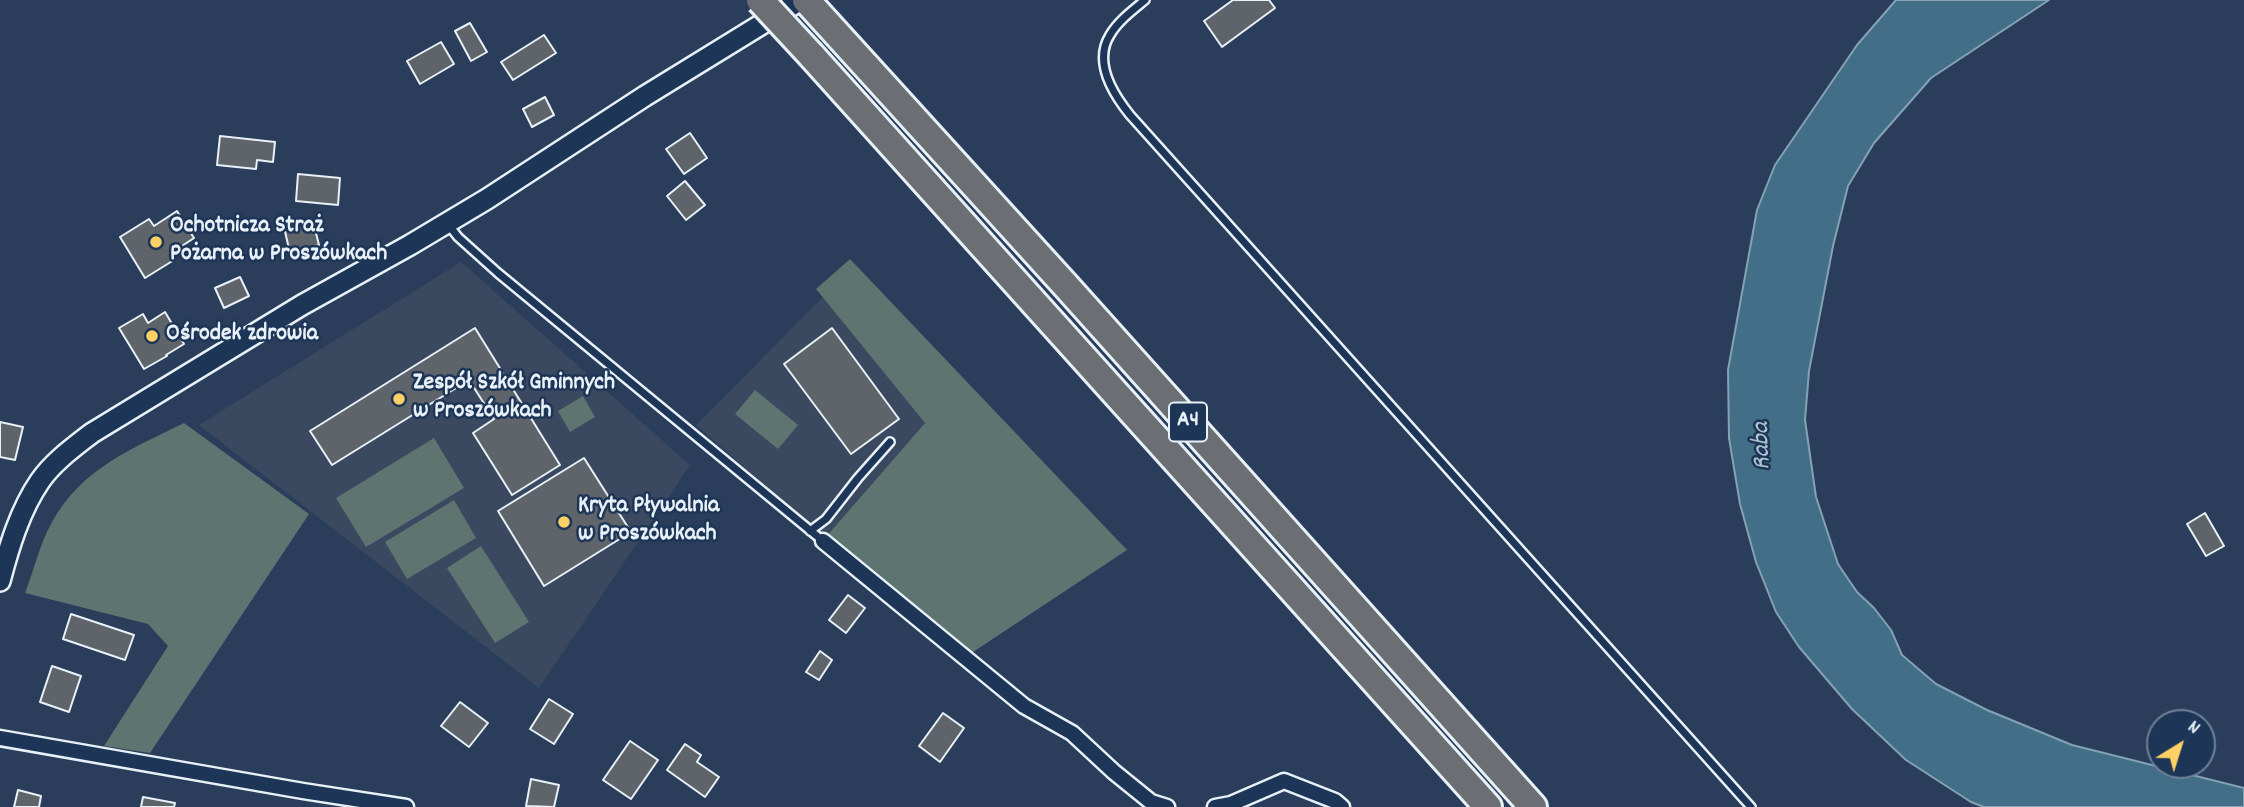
<!DOCTYPE html>
<meta charset="utf-8">
<style>
body{margin:0}
#map{position:relative;width:2244px;height:807px;overflow:hidden;background:#2a3e5b;font-family:Dekko,sans-serif}
canvas{display:block}
.north{position:absolute;left:2146px;top:709px;width:70px;height:70px;box-sizing:border-box;background:#1d3557;border:2px solid #6e8097;border-radius:50%;rotate:38deg;font-size:19px;font-weight:700;line-height:28px;text-align:center;color:#e8f1f8}
.north::after{content:'';display:block;margin:auto;width:24px;height:32px;background:#ffd166;clip-path:polygon(50% 0,100% 100%,50% 72%,0 100%)}
</style>
<div id="map">
<canvas width="2244" height="807"></canvas>
<div class="north">N</div>
</div>
<script>
const ctx = document.querySelector('canvas').getContext('2d');
ctx.lineJoin = 'round';
function fillPath(path, color) { ctx.fillStyle = color; ctx.fill(path, 'evenodd'); }
function trace(path, color, width, dash) { ctx.strokeStyle = color; ctx.lineWidth = width; ctx.lineCap = dash ? 'butt' : 'round'; ctx.setLineDash(dash || []); ctx.stroke(path); }
function drawText(font, color, halo, rows, align = 'center') {
  ctx.font = font + ' Dekko,sans-serif'; ctx.lineWidth = 5; ctx.setLineDash([]); ctx.textBaseline = 'middle'; ctx.strokeStyle = halo; ctx.fillStyle = color; for (const [text, x, y, turn = 0] of rows) {
    ctx.save(); ctx.translate(x, y); ctx.rotate((+turn || 0) * Math.PI / 180); ctx.textAlign = isNaN(turn) ? turn : align; if (halo) ctx.strokeText(text, 0, 0); ctx.fillText(text, 0, 0); ctx.restore();
  }
}
const built = new Path2D(`
 M 461,262 L 690,465 L 539,688 L 199,425 Z
 M 823,297 L 925,423 L 825,538 L 696,425 Z`);
const green = new Path2D(`
 M 850,259 L 1127,550 L 970,654 L 825,538 L 925,423 L 816,289 Z
 M 755,390 L 798,425 L 778,449 L 735,414 Z
 M 583,396 L 595,417 L 570,432 L 558,411 Z
 M 184,423 L 309,514 L 150,753 L 104,746 L 168,646 L 148,624 L 25,593 C 34,570 40,543 52,522 C 82,468 132,449 184,423 Z
 M 434,438 L 464,488 L 366,547 L 336,498 Z
 M 454,500 L 476,538 L 407,579 L 385,542 Z
 M 481,546 L 529,622 L 495,643 L 447,568 Z`);
const water = new Path2D(`
 M 1896,0 L 2049,0 L 1931,78 L 1874,143 L 1848,186 L 1833,246 L 1809,371 L 1805,420 L 1816,497 L 1838,564 L 1857,592 L 1874,608 L 1891,630 L 1902,655 L 1936,684 L 1987,710 L 2072,745 L 2244,788 L 2244,807 L 1984,807 L 1971,802 L 1906,760 L 1852,709 L 1799,647 L 1776,612 L 1756,562 L 1740,504 L 1729,438 L 1728,370 L 1757,210 L 1775,165 L 1857,45 Z`);
const building = new Path2D(`
 M 1233,0 L 1269,0 L 1275,8 L 1222,47 L 1204,21 Z
 M 470,23 L 487,52 L 471,61 L 455,31 Z
 M 544,35 L 556,53 L 513,80 L 501,62 Z
 M 441,42 L 454,64 L 420,84 L 407,61 Z
 M 545,97 L 554,115 L 532,127 L 523,109 Z
 M 690,133 L 707,158 L 684,174 L 666,149 Z
 M 220,136 L 275,142 L 273,162 L 257,160 L 256,169 L 217,165 Z
 M 298,174 L 340,178 L 338,205 L 296,201 Z
 M 685,181 L 705,205 L 686,220 L 667,196 Z
 M 177,211 L 194,238 L 182,246 L 184,248 L 181,246 L 170,253 L 174,260 L 145,278 L 120,237 L 149,219 L 154,226 Z
 M 299,221 L 300,224 L 313,221 L 319,245 L 290,253 L 283,223 Z
 M 240,277 L 249,296 L 224,308 L 215,288 Z
 M 165,312 L 184,344 L 166,355 L 167,356 L 144,369 L 119,328 L 143,314 L 148,323 Z
 M 475,328 L 560,465 L 512,495 L 473,433 L 494,419 L 469,380 L 332,465 L 310,431 Z
 M 832,328 L 899,419 L 851,454 L 784,364 Z
 M 0,422 L 23,427 L 15,460 L 0,457 Z
 M 584,458 L 631,532 L 544,586 L 498,511 Z
 M 2205,513 L 2224,546 L 2206,556 L 2187,524 Z
 M 848,595 L 865,608 L 846,633 L 829,620 Z
 M 71,614 L 134,635 L 125,660 L 63,639 Z
 M 820,651 L 832,660 L 819,680 L 806,672 Z
 M 52,666 L 81,676 L 69,712 L 40,702 Z
 M 549,699 L 573,714 L 554,744 L 530,729 Z
 M 460,702 L 488,723 L 469,747 L 441,726 Z
 M 943,713 L 964,728 L 940,762 L 919,746 Z
 M 630,741 L 658,760 L 631,799 L 603,780 Z
 M 685,744 L 701,755 L 697,762 L 719,777 L 705,797 L 667,770 Z
 M 531,779 L 559,785 L 554,807 L 526,806 Z
 M 18,790 L 41,796 L 39,807 L 14,807 Z
 M 143,797 L 175,803 L 174,807 L 141,807 Z`);
const service = new Path2D(`
 M 1145,0 C 1133,10 1118,21 1110,35 C 1093,62 1113,94 1130,115 L 1751,807
 M 447,223 L 458,237 L 498,273 L 823,541
 M 810,531 L 826,519 L 858,478 L 890,442`);
const minor = new Path2D(`
 M 823,541 L 1024,706 L 1072,733 L 1114,772 L 1151,802 L 1167,807
 M 0,738 L 303,791 L 406,807
 M 1215,807 L 1231,804 L 1284,781 L 1335,801 L 1342,807`);
const secondary = new Path2D(`
 M 0,581 C 9,547 20,510 40,481 C 53,462 74,447 92,433 L 302,305 L 410,245 L 487,199 L 645,96 L 801,0`);
const motorway = new Path2D(`
 M 806,0 L 1067,287 L 1533,807
 M 811,55 L 1488,807`);
const motorwayBridge = new Path2D(`
 M 760,0 L 811,55`);
const markers = [
 [156,242,7,"#ffd166"],
 [152,336,7,"#ffd166"],
 [399,399,7,"#ffd166"],
 [564,522,7,"#ffd166"]
];
const shields = [
 [1188,422,38]
];
const shieldNames = [
 ["A4",1188,422]
];
const poiNames = [
 ["Ochotnicza Straż",170,228],
 ["Pożarna w Proszówkach",170,256],
 ["Ośrodek zdrowia",166,336],
 ["Zespół Szkół Gminnych",413,385],
 ["w Proszówkach",413,413],
 ["Kryta Pływalnia",578,508],
 ["w Proszówkach",578,536]
];
const waterNames = [
 ["Raba",1764,446,-92]
];
fillPath(built, '#3a495f');
fillPath(green, '#5d7470');
fillPath(water, '#426e87');
trace(water, '#84a2b4', 2);
fillPath(building, '#5e6469');
trace(building, '#e8f1f8', 2);
trace(service, '#e8f1f8', 12);
trace(minor, '#e8f1f8', 19);
trace(secondary, '#e8f1f8', 24);
trace(motorway, '#e8f1f8', 32);
trace(service, '#1d3557', 7);
trace(minor, '#1d3557', 14);
trace(secondary, '#1d3557', 19);
trace(motorway, '#6b6f74', 26);
trace(motorwayBridge, '#e8f1f8', 32, []);
trace(motorwayBridge, '#6b6f74', 26);
for (const [x, y, r, color] of markers) { const dot = new Path2D(); dot.arc(x, y, r, 0, 2 * Math.PI); ctx.fillStyle = color; ctx.fill(dot); trace(dot, '#1d3557', 2.5); }
for (const [x, y, w] of shields) { const box = new Path2D(); box.roundRect(x - w / 2, y - 19.5, w, 39, 5); ctx.fillStyle = '#1d3557'; ctx.fill(box); trace(box, '#e8f1f8', 2); }
drawText('bold 23px', '#e8f1f8', null, shieldNames);
drawText('bold 24px', '#e8f1f8', '#1d3557', poiNames, 'left');
drawText('italic 26px', '#aec3d0', '#1d3557', waterNames);
</script>
